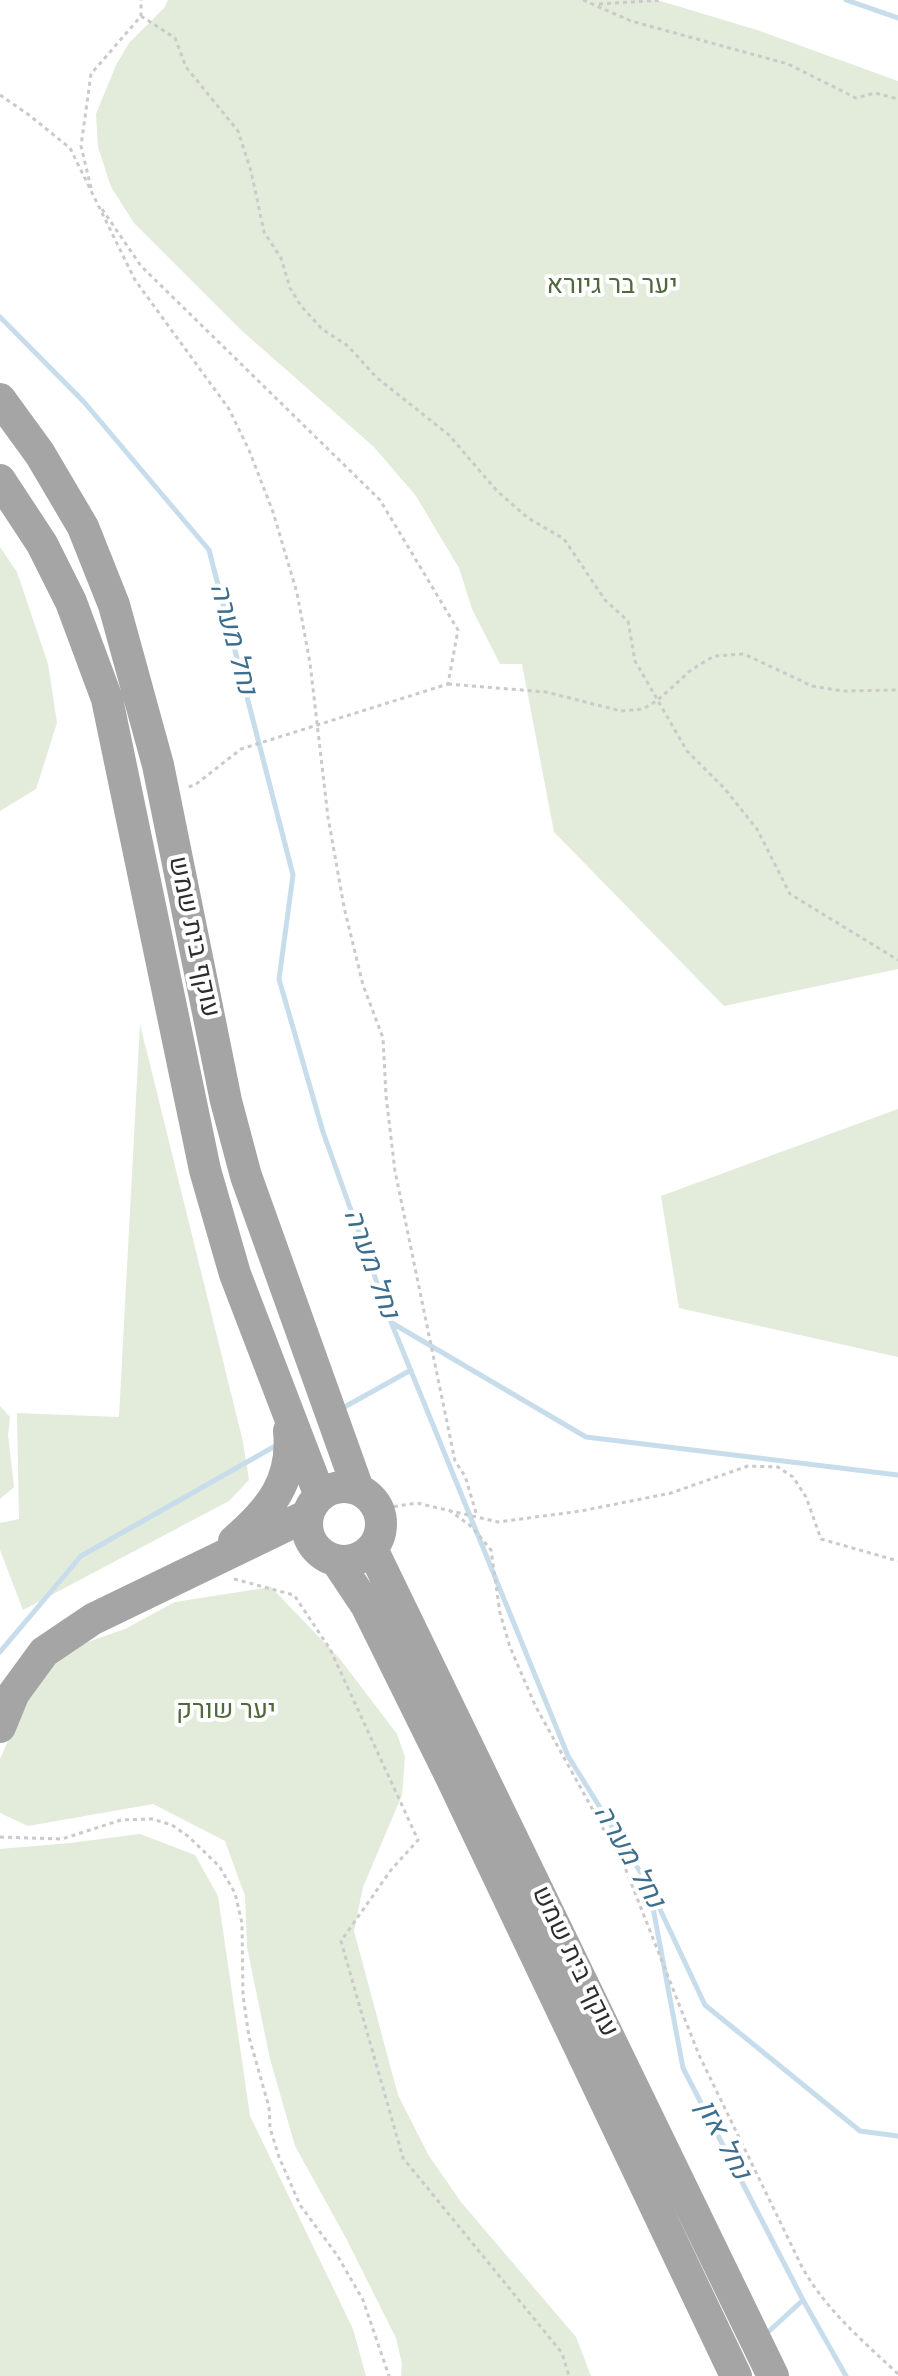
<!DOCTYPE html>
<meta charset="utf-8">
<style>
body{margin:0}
canvas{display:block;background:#fff}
</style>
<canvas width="898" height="2376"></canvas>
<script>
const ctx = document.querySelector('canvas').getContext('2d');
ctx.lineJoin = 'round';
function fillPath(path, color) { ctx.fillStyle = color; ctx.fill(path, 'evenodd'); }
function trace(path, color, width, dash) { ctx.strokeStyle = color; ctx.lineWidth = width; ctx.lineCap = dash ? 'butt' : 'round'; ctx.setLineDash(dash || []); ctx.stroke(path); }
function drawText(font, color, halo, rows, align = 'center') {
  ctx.font = font + ' Poppins,Heebo,sans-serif'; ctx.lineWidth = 8; ctx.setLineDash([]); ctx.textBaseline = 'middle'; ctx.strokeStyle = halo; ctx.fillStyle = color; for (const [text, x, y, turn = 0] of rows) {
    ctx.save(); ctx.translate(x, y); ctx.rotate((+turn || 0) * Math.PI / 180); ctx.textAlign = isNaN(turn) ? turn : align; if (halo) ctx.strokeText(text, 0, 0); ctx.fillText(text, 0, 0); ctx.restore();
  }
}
const green = new Path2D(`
 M 168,0 L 657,0 L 757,30 L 898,81 L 898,969 L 724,1006 L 554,832 L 522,664 L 500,664 L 472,609 L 459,568 L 416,496 L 374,447 L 241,330 L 134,223 L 111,187 L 98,147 L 96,114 L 116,65 L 129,43 L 164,8 Z
 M 0,547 L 17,572 L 48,664 L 57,723 L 36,789 L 0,811 Z
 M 140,1024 L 243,1442 L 249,1480 L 229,1501 L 23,1610 L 0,1550 L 0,1523 L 19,1519 L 17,1413 L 119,1417 Z
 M 898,1109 L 898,1357 L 679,1308 L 661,1196 Z
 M 0,1406 L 10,1417 L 8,1435 L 14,1487 L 0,1499 Z
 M 271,1587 L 340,1659 L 397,1734 L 405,1757 L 402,1795 L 363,1887 L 354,1931 L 398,2095 L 429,2156 L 461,2202 L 576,2337 L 591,2376 L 401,2376 L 402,2364 L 396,2338 L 346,2238 L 295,2146 L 270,2059 L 247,1947 L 245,1896 L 225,1841 L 153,1804 L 28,1826 L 0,1813 L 0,1759 L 33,1684 L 68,1649 L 125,1629 L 175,1602 Z
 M 140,1834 L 195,1855 L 218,1896 L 250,2116 L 353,2329 L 366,2376 L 0,2376 L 0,1849 L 70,1843 Z`);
const stream = new Path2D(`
 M 846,0 L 898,18
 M 0,317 L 84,402 L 209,550 L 293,875 L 279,979 L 323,1132 L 391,1322 L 568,1756 L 649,1886 L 705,2005 L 860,2131 L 898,2136
 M 392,1323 L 586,1437 L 898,1475
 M 341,1409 L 411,1370
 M 0,1652 L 81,1556 L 277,1445
 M 651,1897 L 683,2068 L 803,2300 L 846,2376
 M 766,2334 L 803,2300`);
const path = new Path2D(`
 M 583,0 L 631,21 L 788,64 L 856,98 L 875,93 L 898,99
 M 599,4 L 663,0
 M 141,16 L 175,38 L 186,67 L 238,131 L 251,171 L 264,232 L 281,258 L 290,288 L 301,306 L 322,329 L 348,346 L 376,377 L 449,435 L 497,491 L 528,518 L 564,539 L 605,600 L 628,621 L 635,661 L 687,751 L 724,788 L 757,829 L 790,894 L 898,960
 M 0,95 L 29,115 L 70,148 L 135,280 L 229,409 L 249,450 L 273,512 L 297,593 L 310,663 L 328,817 L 344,907 L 363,985 L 383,1038 L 386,1096 L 395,1171 L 455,1461 L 465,1476 L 477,1516
 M 91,188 L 81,146 L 91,74 L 141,16 L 141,0
 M 102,209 L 141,266 L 380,500 L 458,630 L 448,684 L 241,749 L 195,785 L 188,787
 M 448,684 L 546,692 L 621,711 L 643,709 L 658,700 L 691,670 L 714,656 L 744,654 L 812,686 L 842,691 L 898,690
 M 378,1509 L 417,1503 L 498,1522 L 581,1511 L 671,1493 L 748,1466 L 778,1467 L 793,1477 L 806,1497 L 821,1539 L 898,1561
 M 449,1510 L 472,1527 L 491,1550 L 500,1613 L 510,1647 L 535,1705 L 626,1870 L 699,2055 L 802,2267 C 826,2310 862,2340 898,2374
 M 234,1579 L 294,1595 L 330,1649 L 418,1840 L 391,1870 L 341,1941 L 403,2158 L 562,2353 L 569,2376
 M 0,1837 L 62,1839 L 121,1820 L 152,1819 L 172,1825 L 189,1837 L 219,1866 L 235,1893 L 242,1923 L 243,1996 L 249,2037 L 269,2107 L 270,2128 L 279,2157 L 300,2205 L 337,2255 L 363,2300 L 389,2376`);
const major = new Path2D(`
 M 0,399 L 40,454 L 83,527 L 114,605 L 158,765 L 226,1101 L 246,1176 L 358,1489
 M 0,480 L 42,544 L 71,602 L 107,699 L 205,1170 L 235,1274 L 320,1496
 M307 1524a37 37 0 1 1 74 0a37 37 0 1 1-74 0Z
 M 234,1541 C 270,1510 294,1481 289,1431
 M 372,1549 L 773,2376
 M 336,1560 L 366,1605 L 451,1777 L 736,2376
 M 0,1727 L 14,1693 L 44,1652 L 93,1619 L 308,1515`);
const parkNames = [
 ["יער בר גיורא",612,286],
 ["יער שורק",226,1711]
];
const streetNames = [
 ["עוקף בית שמש",193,937,78],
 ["עוקף בית שמש",574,1962,64]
];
const waterNames = [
 ["נחל מערה",232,639,75],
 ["נחל מערה",370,1264,70],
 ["נחל מערה",628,1857,60],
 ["נחל אזן",722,2140,62]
];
fillPath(green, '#e3ebdb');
trace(stream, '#c7ddeb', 5);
trace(path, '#cacaca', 3, [4, 4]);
trace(major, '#a5a5a5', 32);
drawText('26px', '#50683c', '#fff', parkNames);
drawText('26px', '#2d2d2d', '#fff', streetNames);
drawText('italic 28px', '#3d6e8e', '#fff', waterNames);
</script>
